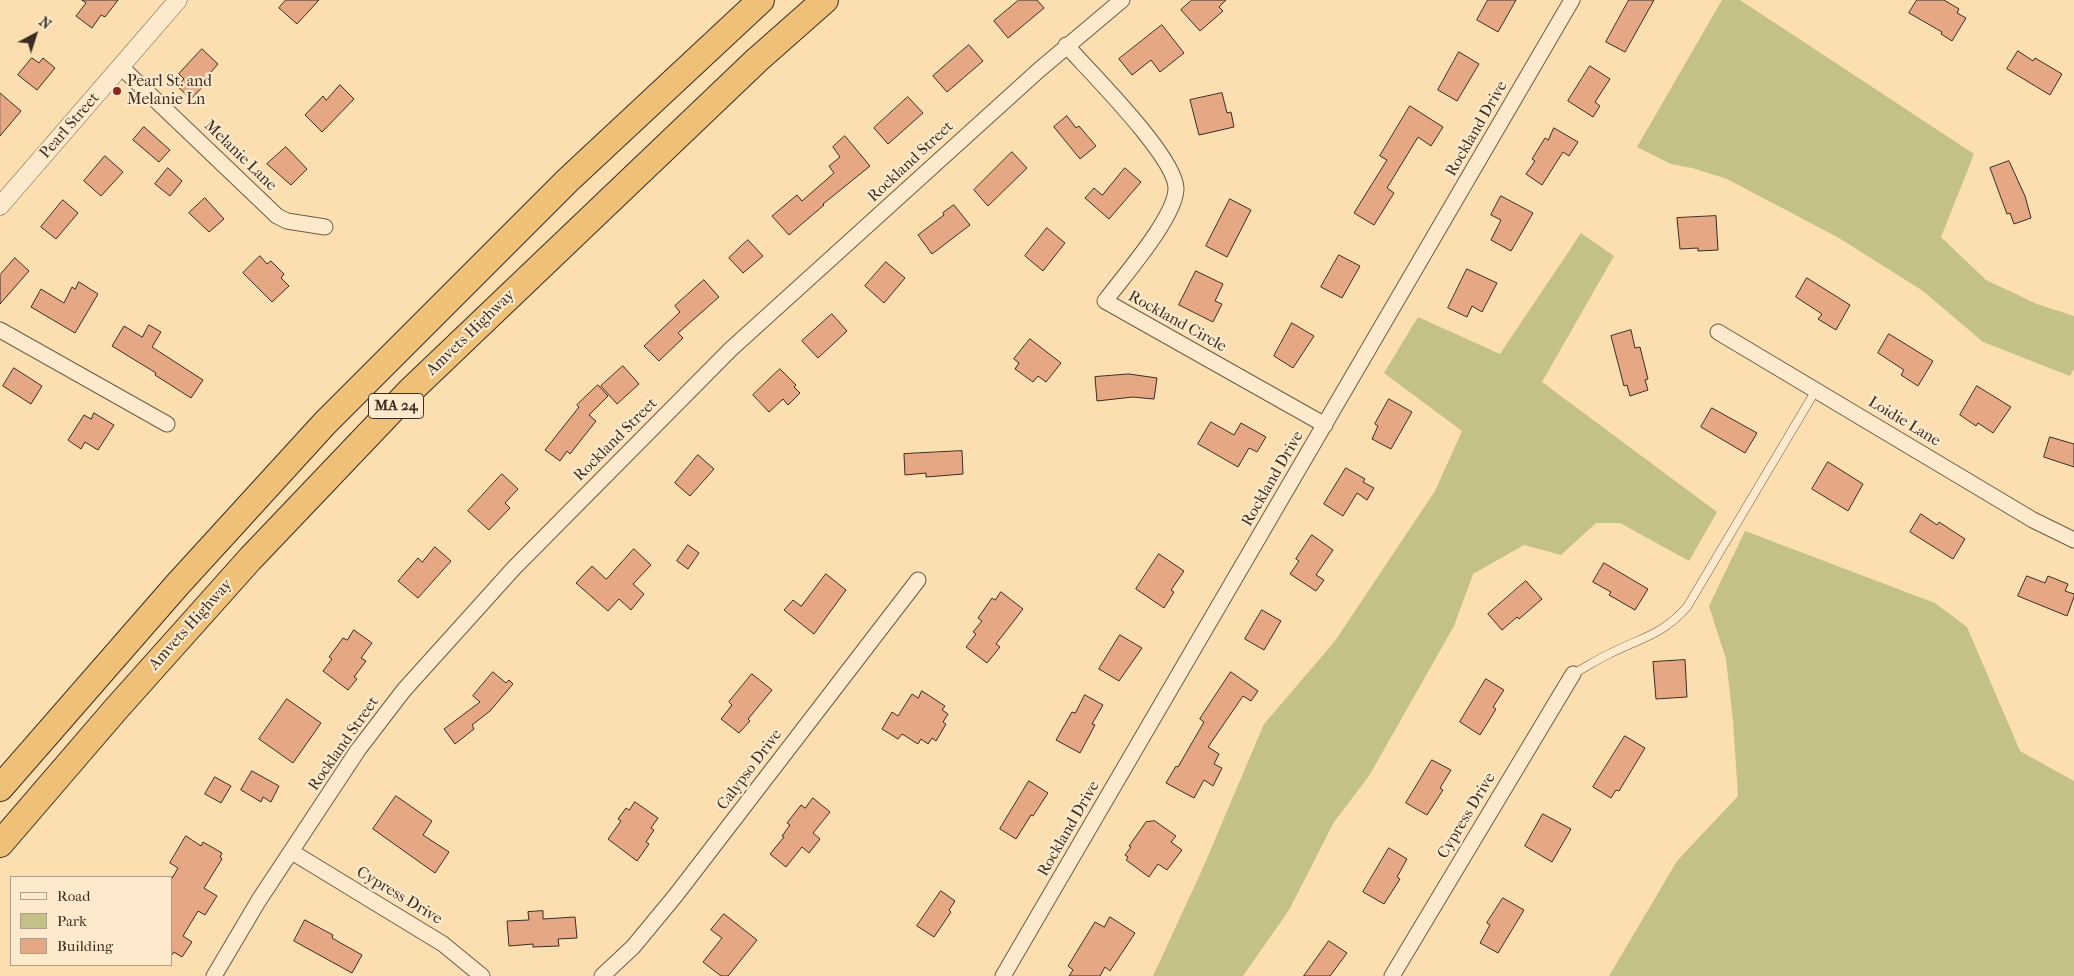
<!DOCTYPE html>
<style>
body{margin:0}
#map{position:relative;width:2074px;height:976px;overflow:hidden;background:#fcdfb0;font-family:"IM FELL French Canon",serif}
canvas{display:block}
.legend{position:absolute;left:10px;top:876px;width:162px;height:90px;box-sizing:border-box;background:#fdeacc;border:1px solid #af9e88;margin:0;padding:6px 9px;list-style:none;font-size:15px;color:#3b2d22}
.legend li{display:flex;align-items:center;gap:10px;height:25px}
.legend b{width:25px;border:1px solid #af9e88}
.north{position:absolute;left:10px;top:10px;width:50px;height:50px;-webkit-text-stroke:4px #fdeacc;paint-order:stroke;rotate:40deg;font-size:14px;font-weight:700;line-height:20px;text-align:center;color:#3b2d22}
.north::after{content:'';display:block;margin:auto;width:18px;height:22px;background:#3b2d22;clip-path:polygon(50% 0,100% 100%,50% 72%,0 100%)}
</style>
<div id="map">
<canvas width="2074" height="976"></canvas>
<ul class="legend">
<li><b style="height:6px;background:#fdeacc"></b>Road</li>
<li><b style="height:14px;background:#c3c188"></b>Park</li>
<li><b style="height:14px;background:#e6a884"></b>Building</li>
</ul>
<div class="north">N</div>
</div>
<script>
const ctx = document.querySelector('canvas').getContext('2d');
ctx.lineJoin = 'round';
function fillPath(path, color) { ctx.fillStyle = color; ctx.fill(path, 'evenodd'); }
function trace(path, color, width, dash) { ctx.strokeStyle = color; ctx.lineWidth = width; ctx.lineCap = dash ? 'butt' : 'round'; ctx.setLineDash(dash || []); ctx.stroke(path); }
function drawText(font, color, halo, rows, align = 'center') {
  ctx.font = font + ' "IM FELL French Canon",serif'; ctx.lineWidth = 4.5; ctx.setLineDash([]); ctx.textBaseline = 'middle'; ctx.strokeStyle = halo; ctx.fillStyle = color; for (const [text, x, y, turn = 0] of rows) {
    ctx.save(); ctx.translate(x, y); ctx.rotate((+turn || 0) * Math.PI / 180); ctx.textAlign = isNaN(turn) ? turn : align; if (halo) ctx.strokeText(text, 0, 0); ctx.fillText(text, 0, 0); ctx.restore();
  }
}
const green = new Path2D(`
 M 1722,0 L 1740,0 L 1974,154 L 1941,237 L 1986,280 L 2037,304 L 2074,316 L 2074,369 L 2070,376 L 1983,342 L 1923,291 L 1839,238 L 1727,179 L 1692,168 L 1671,164 L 1637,147 Z
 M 1581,233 L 1614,256 L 1542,382 L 1717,512 L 1689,561 L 1620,523 L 1596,523 L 1561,555 L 1524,545 L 1473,574 L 1454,626 L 1369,776 L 1334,822 L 1289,910 L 1243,976 L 1153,976 L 1202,870 L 1264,724 L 1335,641 L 1435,491 L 1462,431 L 1384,373 L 1418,317 L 1500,354 Z
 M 1745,531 L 1935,603 L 1967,627 L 2020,751 L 2074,781 L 2074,976 L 1609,976 L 1677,861 L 1738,796 L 1733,721 L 1726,659 L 1709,606 Z`);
const building = new Path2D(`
 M 82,0 L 118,0 L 105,17 L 101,15 L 92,28 L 76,16 L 86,3 Z
 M 286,0 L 319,0 L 297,24 L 279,8 Z
 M 1019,0 L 1037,0 L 1044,8 L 1008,38 L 994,21 Z
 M 1192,0 L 1226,0 L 1219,7 L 1223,11 L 1200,31 L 1181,10 Z
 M 1488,0 L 1516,0 L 1498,32 L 1477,20 Z
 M 1629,0 L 1654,0 L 1625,52 L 1606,42 Z
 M 1917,0 L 1944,0 L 1959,9 L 1957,13 L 1966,18 L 1952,41 L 1941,34 L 1942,32 L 1909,13 Z
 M 1162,25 L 1184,53 L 1160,72 L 1151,60 L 1132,75 L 1119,59 Z
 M 969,45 L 983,61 L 947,92 L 933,76 Z
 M 202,49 L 218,64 L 203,81 L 206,83 L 191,99 L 177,86 L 184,79 L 179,74 Z
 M 2018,51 L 2033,61 L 2035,58 L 2062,74 L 2050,95 L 2007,69 Z
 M 1459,52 L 1479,64 L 1457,101 L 1438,90 Z
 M 32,58 L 39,63 L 43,58 L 55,68 L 37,90 L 18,75 Z
 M 1590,66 L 1610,79 L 1595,102 L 1600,106 L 1593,117 L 1568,101 Z
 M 340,85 L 354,99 L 322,132 L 305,115 L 323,96 L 326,100 Z
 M 0,93 L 21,111 L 0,136 Z
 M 1222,93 L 1227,113 L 1231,112 L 1234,127 L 1199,135 L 1190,100 Z
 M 908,97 L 923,113 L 888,144 L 874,128 Z
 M 1410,106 L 1443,127 L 1431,146 L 1418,137 L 1387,188 L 1394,193 L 1374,225 L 1354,213 L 1387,160 L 1380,156 Z
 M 1067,116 L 1076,128 L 1079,126 L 1096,146 L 1080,159 L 1054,127 Z
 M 144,127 L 170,150 L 159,162 L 133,140 Z
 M 1554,128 L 1578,142 L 1569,156 L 1563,152 L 1542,185 L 1526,174 L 1535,161 L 1532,159 L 1545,138 L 1548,140 Z
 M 845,136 L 870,166 L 823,204 L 824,205 L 789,235 L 772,216 L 797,195 L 802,201 L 834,173 L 829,166 L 840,157 L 833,147 Z
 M 286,147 L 307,169 L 291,185 L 267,164 Z
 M 1012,152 L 1027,168 L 988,206 L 974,190 Z
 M 105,156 L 123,172 L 101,196 L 84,181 Z
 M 2009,161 L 2025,196 L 2031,218 L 2014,224 L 2010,213 L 2007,214 L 1990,168 Z
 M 168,168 L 182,181 L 170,196 L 155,184 Z
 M 1125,168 L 1141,182 L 1109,219 L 1085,198 L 1094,188 L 1102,195 Z
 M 1501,196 L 1533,213 L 1511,251 L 1491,240 L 1501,220 L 1491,215 Z
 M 205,198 L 224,219 L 209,232 L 189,213 Z
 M 1230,199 L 1251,210 L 1227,257 L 1206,246 Z
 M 63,200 L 78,213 L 56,239 L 41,227 Z
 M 954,205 L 970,225 L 932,254 L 918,235 L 944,215 L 943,213 Z
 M 1716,216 L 1718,250 L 1698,251 L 1698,248 L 1680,249 L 1677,218 Z
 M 1047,228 L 1065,243 L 1043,271 L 1025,256 Z
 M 748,240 L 763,256 L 743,273 L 729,258 Z
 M 1339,255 L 1360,266 L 1342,298 L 1321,287 Z
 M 260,256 L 267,264 L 271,261 L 284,274 L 281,278 L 289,286 L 272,302 L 243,273 Z
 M 15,258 L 29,271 L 0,304 L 0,275 Z
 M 886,262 L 905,278 L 884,303 L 865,286 Z
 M 1467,269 L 1497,283 L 1482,312 L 1472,306 L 1467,317 L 1448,308 Z
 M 1196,271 L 1223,284 L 1215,301 L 1222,304 L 1213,322 L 1179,305 Z
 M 1807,278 L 1850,305 L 1836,330 L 1818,319 L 1822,314 L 1796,297 Z
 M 704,280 L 719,297 L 678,333 L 683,338 L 659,361 L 644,346 L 680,312 L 675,306 Z
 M 79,282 L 98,294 L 75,333 L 31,307 L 41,289 L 64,303 L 72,287 L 75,289 Z
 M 832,314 L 847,331 L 818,358 L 802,341 Z
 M 1292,323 L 1314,336 L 1293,368 L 1274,356 Z
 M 149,325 L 161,332 L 152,347 L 203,380 L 191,398 L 155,375 L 156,373 L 112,346 L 124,326 L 142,337 Z
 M 1631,330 L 1635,348 L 1640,347 L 1648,379 L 1645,380 L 1648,390 L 1630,396 L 1627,385 L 1624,386 L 1611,336 Z
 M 1889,334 L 1933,361 L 1918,386 L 1901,375 L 1904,370 L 1878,353 Z
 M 1030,339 L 1061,363 L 1046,382 L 1038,376 L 1033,382 L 1015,369 L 1019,363 L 1014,359 Z
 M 623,366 L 639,384 L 617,404 L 601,386 Z
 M 14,368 L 42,386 L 31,404 L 3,386 Z
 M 780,369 L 796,385 L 794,387 L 800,393 L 788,405 L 783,399 L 769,412 L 753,395 Z
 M 1129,374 L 1157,378 L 1154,399 L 1133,397 L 1097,401 L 1095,377 Z
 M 598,385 L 608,396 L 589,415 L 596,421 L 570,454 L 567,451 L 560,461 L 545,450 L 579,407 L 577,405 Z
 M 1977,386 L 2011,407 L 1993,433 L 1978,423 L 1976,426 L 1960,415 Z
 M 1389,399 L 1412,412 L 1391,449 L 1372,439 L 1378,426 L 1375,424 Z
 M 1712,408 L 1757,433 L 1745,453 L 1701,427 Z
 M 94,413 L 114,425 L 98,450 L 85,442 L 81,449 L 68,440 L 84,415 L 91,419 Z
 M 1211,422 L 1234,435 L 1241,423 L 1266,437 L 1257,452 L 1249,448 L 1238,467 L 1198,444 Z
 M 2050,437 L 2074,444 L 2074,467 L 2044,457 Z
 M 962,451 L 963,474 L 926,477 L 926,473 L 905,475 L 904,454 Z
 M 698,455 L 714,469 L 690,496 L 675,483 Z
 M 1828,462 L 1863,484 L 1848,511 L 1812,489 Z
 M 1346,468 L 1365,479 L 1363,482 L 1374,488 L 1367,500 L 1357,493 L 1343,516 L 1324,504 Z
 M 502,474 L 518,489 L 505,503 L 510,508 L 489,530 L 468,511 Z
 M 1921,514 L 1937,525 L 1939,522 L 1965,539 L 1953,559 L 1910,532 Z
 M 1312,535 L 1333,550 L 1316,575 L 1324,580 L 1316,591 L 1290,574 L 1299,561 L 1296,559 Z
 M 688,545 L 699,553 L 688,569 L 677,561 Z
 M 435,547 L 451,561 L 418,598 L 398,581 L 418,558 L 422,562 Z
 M 634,549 L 651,565 L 633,584 L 644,594 L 631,610 L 619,599 L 608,611 L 576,583 L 592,566 L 606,579 Z
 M 1159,554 L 1184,571 L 1171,590 L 1174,592 L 1164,608 L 1136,589 Z
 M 1604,563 L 1648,589 L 1635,610 L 1609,595 L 1611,592 L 1593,582 Z
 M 826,574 L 846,590 L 814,634 L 784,610 L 793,600 L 801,606 Z
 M 2027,576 L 2045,583 L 2048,576 L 2068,584 L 2065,591 L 2074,594 L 2074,597 L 2067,616 L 2018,596 Z
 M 1526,581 L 1542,599 L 1519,619 L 1517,617 L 1502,630 L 1488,614 Z
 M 1001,592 L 1023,609 L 996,644 L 1000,647 L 987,663 L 966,647 L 976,634 L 973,632 L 982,621 L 978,618 L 992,598 L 995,600 Z
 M 1262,610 L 1281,621 L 1264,650 L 1245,639 Z
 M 354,630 L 372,643 L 361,658 L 366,661 L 354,677 L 357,679 L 348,690 L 323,671 L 332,659 L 329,657 L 343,638 L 347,640 Z
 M 1120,635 L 1142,648 L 1119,681 L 1099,669 Z
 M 1685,660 L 1687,697 L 1656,699 L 1653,662 Z
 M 493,672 L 506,683 L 509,680 L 513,684 L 490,711 L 472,725 L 474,729 L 455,744 L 444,729 L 480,702 L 473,696 Z
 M 1231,672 L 1258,691 L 1251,701 L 1243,696 L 1208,747 L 1219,754 L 1214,764 L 1222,768 L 1213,786 L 1204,780 L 1194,798 L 1166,783 L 1176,766 L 1178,767 L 1204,722 L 1200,719 Z
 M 752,674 L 772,690 L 748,719 L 750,721 L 739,733 L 721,719 L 732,705 L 729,702 Z
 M 1486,679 L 1504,690 L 1493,707 L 1496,709 L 1480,735 L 1460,722 Z
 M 922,691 L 945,706 L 942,710 L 948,714 L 943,722 L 946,724 L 936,741 L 932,738 L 928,744 L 921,739 L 918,744 L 902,734 L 898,739 L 882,729 L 892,712 L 898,716 L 912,694 L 918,698 Z
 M 1085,695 L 1103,705 L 1092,724 L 1095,725 L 1080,753 L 1056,740 L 1072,712 L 1075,713 Z
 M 287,699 L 321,723 L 293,763 L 259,739 Z
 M 1625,736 L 1645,748 L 1619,791 L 1616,790 L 1611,798 L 1593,787 Z
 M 1432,760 L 1451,770 L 1440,788 L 1443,790 L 1427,815 L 1406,803 Z
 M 252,771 L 279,786 L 271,802 L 263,797 L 261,802 L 241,790 Z
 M 215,777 L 231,786 L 221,803 L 205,794 Z
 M 1029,781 L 1048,793 L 1033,816 L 1031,815 L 1016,839 L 1000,829 Z
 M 396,796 L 432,821 L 423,835 L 449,852 L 435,873 L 373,829 Z
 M 813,798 L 830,812 L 813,833 L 820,839 L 809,853 L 802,847 L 786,867 L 770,854 L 784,837 L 782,836 L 790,825 L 787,823 L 801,805 L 805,808 Z
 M 635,802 L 658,818 L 651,828 L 654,830 L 646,842 L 649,844 L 637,861 L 608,839 L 621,821 L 618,819 L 626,808 L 629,810 Z
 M 1543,814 L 1571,829 L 1552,862 L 1525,846 Z
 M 1155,821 L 1176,836 L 1171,842 L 1182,850 L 1167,870 L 1158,864 L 1149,877 L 1126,860 L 1128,857 L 1125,855 L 1131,847 L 1129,846 L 1146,822 Z
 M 186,836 L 201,846 L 203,842 L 222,853 L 220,857 L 222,859 L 204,888 L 217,896 L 205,915 L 198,911 L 183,936 L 192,942 L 182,957 L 174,952 L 171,956 L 171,880 L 178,868 L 170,863 Z
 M 1389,848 L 1407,859 L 1397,877 L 1400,879 L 1384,904 L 1363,892 Z
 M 941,891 L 955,901 L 949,910 L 951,912 L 934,937 L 917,926 Z
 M 1503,898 L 1524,910 L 1498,953 L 1480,943 L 1490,925 L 1487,923 Z
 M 543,911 L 543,919 L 575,917 L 577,938 L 558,939 L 559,946 L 533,947 L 533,944 L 509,946 L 507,921 L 529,920 L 528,912 Z
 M 724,914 L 757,940 L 728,976 L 721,976 L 703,962 L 722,938 L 711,930 Z
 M 1110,917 L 1135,933 L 1110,971 L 1105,967 L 1100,976 L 1069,976 L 1073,970 L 1068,966 L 1095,922 L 1104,927 Z
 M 305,920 L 333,935 L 332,938 L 362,955 L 352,973 L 294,941 Z
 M 1329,941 L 1347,953 L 1330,976 L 1304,976 Z`);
const service = new Path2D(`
 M 1573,674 C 1586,667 1598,659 1611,653 C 1643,637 1662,635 1687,607 L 1816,390`);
const minor = new Path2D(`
 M 1066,45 C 1089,71 1177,158 1176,189 C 1175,218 1123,277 1105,301 L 1325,425
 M 121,67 L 277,216 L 287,221 L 325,227
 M 0,330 L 167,424
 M 1718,332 L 2033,520 L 2074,540
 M 292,852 L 443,944 L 482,976
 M 214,976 L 259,900 L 358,750 L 404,690 L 514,568 L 731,349 L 1039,70 L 1122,0
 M 602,976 L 633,947 L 676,895 L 918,580
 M 1003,976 L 1572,0
 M 1392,976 L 1573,674`);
const tertiary = new Path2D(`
 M 0,206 L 178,0`);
const motorway = new Path2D(`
 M 0,788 L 178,584 L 325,423 L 568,180 L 761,0
 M 0,844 L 116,709 L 250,559 L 409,392 L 757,60 L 825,0`);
const markers = [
 [117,91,5,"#8f2418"]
];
const shields = [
 [396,406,55]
];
const shieldNames = [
 ["MA 24",396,406]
];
const poiNames = [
 ["Pearl St. and",127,82],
 ["Melanie Ln",127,100]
];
const streetNames = [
 ["Pearl Street",70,126,-49],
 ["Rockland Drive",1477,129,-60],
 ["Melanie Lane",240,156,44],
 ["Rockland Street",911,162,-43],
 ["Rockland Circle",1177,322,29],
 ["Amvets Highway",471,333,-44],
 ["Loidie Lane",1904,422,31],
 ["Rockland Street",616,440,-45],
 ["Rockland Drive",1273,479,-60],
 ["Amvets Highway",191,625,-48],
 ["Rockland Street",344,744,-55],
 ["Calypso Drive",750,770,-53],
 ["Cypress Drive",1467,816,-59],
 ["Rockland Drive",1069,829,-60],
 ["Cypress Drive",399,896,31]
];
fillPath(green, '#c3c188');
fillPath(building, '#e6a884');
trace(building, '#3b2d22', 1);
trace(service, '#6b5a46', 9);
trace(minor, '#6b5a46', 17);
trace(tertiary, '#6b5a46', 19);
trace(motorway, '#3b2d22', 28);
trace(service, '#fdeacc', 8);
trace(minor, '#fdeacc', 15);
trace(tertiary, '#fdeacc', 18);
trace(motorway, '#eec078', 26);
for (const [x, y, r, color] of markers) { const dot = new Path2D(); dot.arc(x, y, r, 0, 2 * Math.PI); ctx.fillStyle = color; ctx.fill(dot); trace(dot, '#fdeacc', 2); }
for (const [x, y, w] of shields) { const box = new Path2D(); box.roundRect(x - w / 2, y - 12.5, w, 25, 4); ctx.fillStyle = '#fdeacc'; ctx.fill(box); trace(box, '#3b2d22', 1); }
drawText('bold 15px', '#3b2d22', null, shieldNames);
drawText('16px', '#3b2d22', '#fdeacc', poiNames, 'left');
drawText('16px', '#3b2d22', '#fdeacc', streetNames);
</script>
